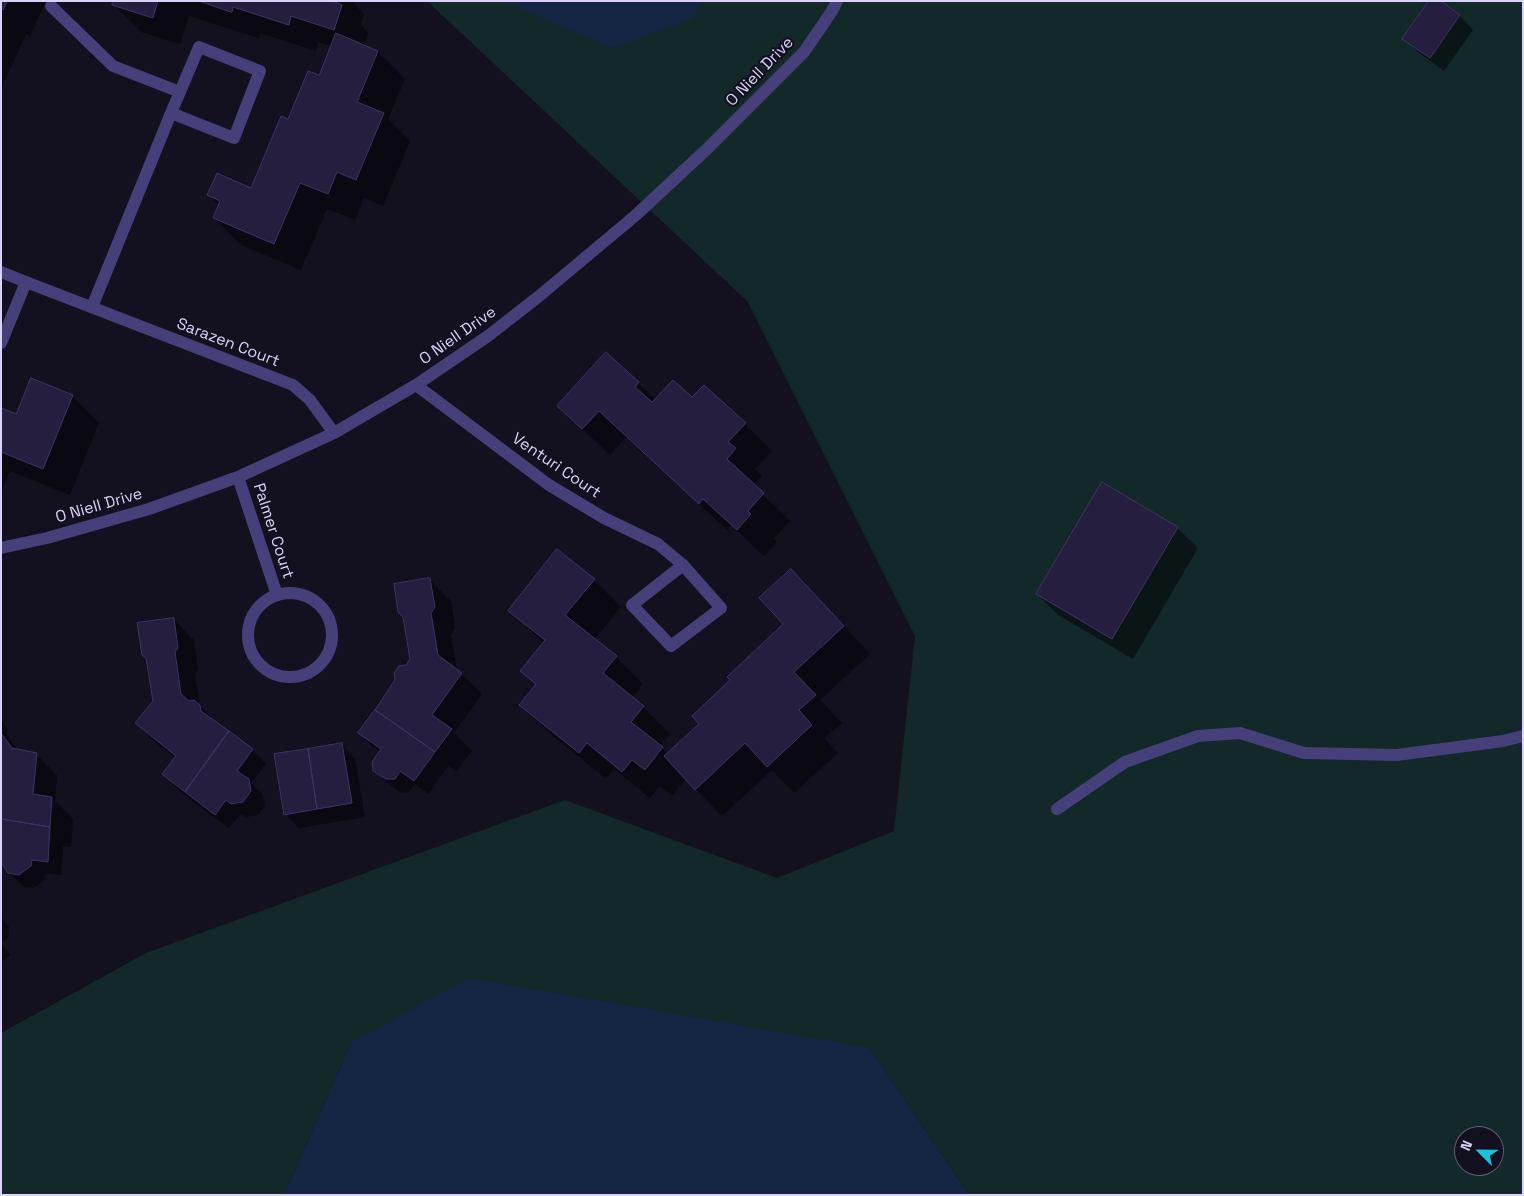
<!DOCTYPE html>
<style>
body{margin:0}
#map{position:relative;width:1524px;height:1196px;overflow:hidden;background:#13101f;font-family:"Space Grotesk",sans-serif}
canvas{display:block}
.frame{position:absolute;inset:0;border:2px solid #d9d3f9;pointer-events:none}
.north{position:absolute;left:1454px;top:1126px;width:50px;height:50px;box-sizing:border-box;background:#13101f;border:1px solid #625e76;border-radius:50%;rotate:293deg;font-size:14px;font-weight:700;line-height:20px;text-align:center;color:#d9d3f9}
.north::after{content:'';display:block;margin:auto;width:18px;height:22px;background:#1cc1dd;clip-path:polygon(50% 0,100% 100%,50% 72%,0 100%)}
</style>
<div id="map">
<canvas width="1524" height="1196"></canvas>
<div class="frame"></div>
<div class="north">N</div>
</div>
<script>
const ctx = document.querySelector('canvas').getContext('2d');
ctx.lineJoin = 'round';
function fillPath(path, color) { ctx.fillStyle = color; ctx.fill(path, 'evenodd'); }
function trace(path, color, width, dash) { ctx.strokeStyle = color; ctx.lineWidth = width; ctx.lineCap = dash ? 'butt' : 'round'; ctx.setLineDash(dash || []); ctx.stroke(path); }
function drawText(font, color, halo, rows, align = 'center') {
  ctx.font = font + ' "Space Grotesk",sans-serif'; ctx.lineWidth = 4.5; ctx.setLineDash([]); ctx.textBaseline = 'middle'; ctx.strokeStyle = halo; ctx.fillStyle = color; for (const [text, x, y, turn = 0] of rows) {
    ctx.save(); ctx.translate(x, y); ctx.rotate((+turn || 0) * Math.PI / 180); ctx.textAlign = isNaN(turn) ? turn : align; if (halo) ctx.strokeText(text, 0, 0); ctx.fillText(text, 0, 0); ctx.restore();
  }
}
const green = new Path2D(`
 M 427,1 L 1523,1 L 1523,1195 L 969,1195 L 870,1048 L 351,1043 L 284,1195 L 1,1195 L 1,1033 L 146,953 L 565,800 L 777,878 L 894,831 L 915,636 L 748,302 ZM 1464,1136 L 1494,1136 L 1494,1166 L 1464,1166 Z`);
const water = new Path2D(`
 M 503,1 L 701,1 L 693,18 L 613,48 Z
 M 469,978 L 870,1048 L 969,1195 L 284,1195 L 351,1043 Z`);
const shadow = new Path2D(`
 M 1,1 L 46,1 L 30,36 L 26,34 L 1,89 Z
 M 115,1 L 351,1 L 364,14 L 361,25 L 368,33 L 364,46 L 378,52 L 405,79 L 388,119 L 410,141 L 383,206 L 364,198 L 355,220 L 327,209 L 301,270 L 241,245 L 214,218 L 219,206 L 209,195 L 252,189 L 288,120 L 319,77 L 332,46 L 318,42 L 316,51 L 260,33 L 259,38 L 189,16 L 180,44 L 141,32 L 114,5 Z
 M 1439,1 L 1460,16 L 1473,30 L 1444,71 L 1418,52 L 1404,38 Z
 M 606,353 L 656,400 L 693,399 L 745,424 L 772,451 L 755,469 L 762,476 L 754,486 L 790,521 L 774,538 L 777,542 L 764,556 L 731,525 L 727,530 L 626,437 L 610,455 L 558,406 Z
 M 72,396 L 99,423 L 70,495 L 10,471 L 1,493 L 1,409 L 17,415 Z
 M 1177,528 L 1198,548 L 1133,659 L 1058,615 L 1037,594 Z
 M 791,570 L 817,597 L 870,654 L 820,700 L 842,723 L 824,738 L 838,753 L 794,793 L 772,770 L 722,816 L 686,779 L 672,796 L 659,786 L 650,798 L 614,769 L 606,779 L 548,732 L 521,705 L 536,685 L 522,671 L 544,643 L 510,611 L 594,580 L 621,607 L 594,640 L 616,657 L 643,684 L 632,698 L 643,707 L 670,734 L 660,746 L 668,754 L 701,724 L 732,680 L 785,624 Z
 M 430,580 L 451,601 L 455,628 L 451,635 L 457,670 L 482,694 L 454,733 L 472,751 L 456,772 L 448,766 L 429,794 L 415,784 L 409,792 L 401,793 L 389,784 L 374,770 L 381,752 L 373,747 L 360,733 L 411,660 Z
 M 173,619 L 194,640 L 198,669 L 195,674 L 200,706 L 220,726 L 252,750 L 266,764 L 251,783 L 263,795 L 265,806 L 258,815 L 246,817 L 241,813 L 229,828 L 184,795 L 164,774 L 176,758 L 157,744 L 137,723 L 154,701 Z
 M 1,719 L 7,728 L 6,733 L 18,750 L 36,754 L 57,775 L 55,801 L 73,819 L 71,847 L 63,846 L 61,875 L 46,873 L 45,880 L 34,888 L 24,887 L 9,872 L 1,860 Z
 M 342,745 L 355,759 L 365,817 L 299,828 L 285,814 Z
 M 1,917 L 9,927 L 8,938 L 1,943 Z
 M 1,943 L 10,955 L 1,962 Z`);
const building = new Path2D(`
 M 1,1 L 7,1 L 3,10 L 1,9 Z
 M 114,1 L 158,1 L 153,18 L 112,5 Z
 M 199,1 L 333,1 L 342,5 L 334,30 L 291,16 L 289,25 L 233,7 L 232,12 Z
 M 1429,1 L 1441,1 L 1460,15 L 1430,58 L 1402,39 Z
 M 336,33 L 378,51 L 357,102 L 384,113 L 356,180 L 337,172 L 328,194 L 300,183 L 274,244 L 213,218 L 220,201 L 207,195 L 217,173 L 251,188 L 281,116 L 288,119 L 308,71 L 319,75 Z
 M 606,352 L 639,382 L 635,387 L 652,402 L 673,380 L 692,397 L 704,385 L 746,423 L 728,442 L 736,448 L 727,459 L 764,493 L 748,511 L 751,514 L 737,530 L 703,499 L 699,504 L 599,411 L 582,429 L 557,406 Z
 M 31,378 L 73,395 L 43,469 L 1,452 L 1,408 L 16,414 Z
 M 1102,482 L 1178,527 L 1112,639 L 1036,594 Z
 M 557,549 L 595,579 L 565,615 L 617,656 L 603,673 L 644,706 L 631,722 L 663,747 L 645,770 L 632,760 L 622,772 L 587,743 L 579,753 L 519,705 L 536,684 L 520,671 L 545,640 L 508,611 Z
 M 791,569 L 844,626 L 794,672 L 816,695 L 799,710 L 812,725 L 767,767 L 745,743 L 695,790 L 664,756 L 699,724 L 692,716 L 730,680 L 727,677 L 783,624 L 759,598 Z
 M 430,578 L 435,607 L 431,613 L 438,655 L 462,673 L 432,715 L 452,729 L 435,752 L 375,710 L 395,680 L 394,673 L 399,666 L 406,665 L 410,659 L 403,617 L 398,612 L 394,584 Z
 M 174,618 L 178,648 L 175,652 L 181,694 L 189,701 L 194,700 L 200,705 L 201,711 L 229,731 L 185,792 L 162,774 L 176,756 L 135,723 L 153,701 L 146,658 L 142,655 L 137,623 Z
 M 375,710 L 435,752 L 414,781 L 400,771 L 395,779 L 386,779 L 373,771 L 372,762 L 381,749 L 358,733 Z
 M 229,731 L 253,749 L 237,771 L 249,779 L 251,791 L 243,802 L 231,804 L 226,800 L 215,815 L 185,792 Z
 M 1,733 L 12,748 L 37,753 L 33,794 L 52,797 L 50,827 L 1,819 Z
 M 342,743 L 352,803 L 317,809 L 308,749 Z
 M 308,749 L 317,809 L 284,815 L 274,754 Z
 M 1,819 L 50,827 L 48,862 L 32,860 L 31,866 L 19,875 L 8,873 L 1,862 Z`);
const lane = new Path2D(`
 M 51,6 L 113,66 L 180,92
 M 199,47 L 260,71 L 234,138 L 171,113 Z
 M 1,272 L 26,282 L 1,343
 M 683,565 L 721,608 L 671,646 L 632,605 Z
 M248 635a42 42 0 1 1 84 0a42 42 0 1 1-84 0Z
 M 1057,809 L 1125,762 L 1198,736 L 1240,733 L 1304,753 L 1397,755 L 1503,741 L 1523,736`);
const street = new Path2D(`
 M 26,282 L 293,385 L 310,400 L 334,433
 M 92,307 L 171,113
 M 416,385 L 549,485 L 604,518 L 658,544 L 683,565
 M 238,477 L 277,595
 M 1,548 L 47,538 L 149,509 L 238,477 L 334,433 L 416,385 L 488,336 L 538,297 L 636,215 L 707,149 L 804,52 L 832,11 L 837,1`);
const streetNames = [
 ["O Niell Drive",760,72,-46],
 ["O Niell Drive",458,336,-35],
 ["Sarazen Court",228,343,21],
 ["Venturi Court",556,466,34],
 ["O Niell Drive",99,506,-16],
 ["Palmer Court",273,531,72]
];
fillPath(green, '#132829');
fillPath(water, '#152644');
fillPath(shadow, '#0007');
fillPath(building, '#261e3e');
trace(building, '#3f3367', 1);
trace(lane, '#454079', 12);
trace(street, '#454079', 12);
drawText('16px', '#d9d3f9', '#13101f', streetNames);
</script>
